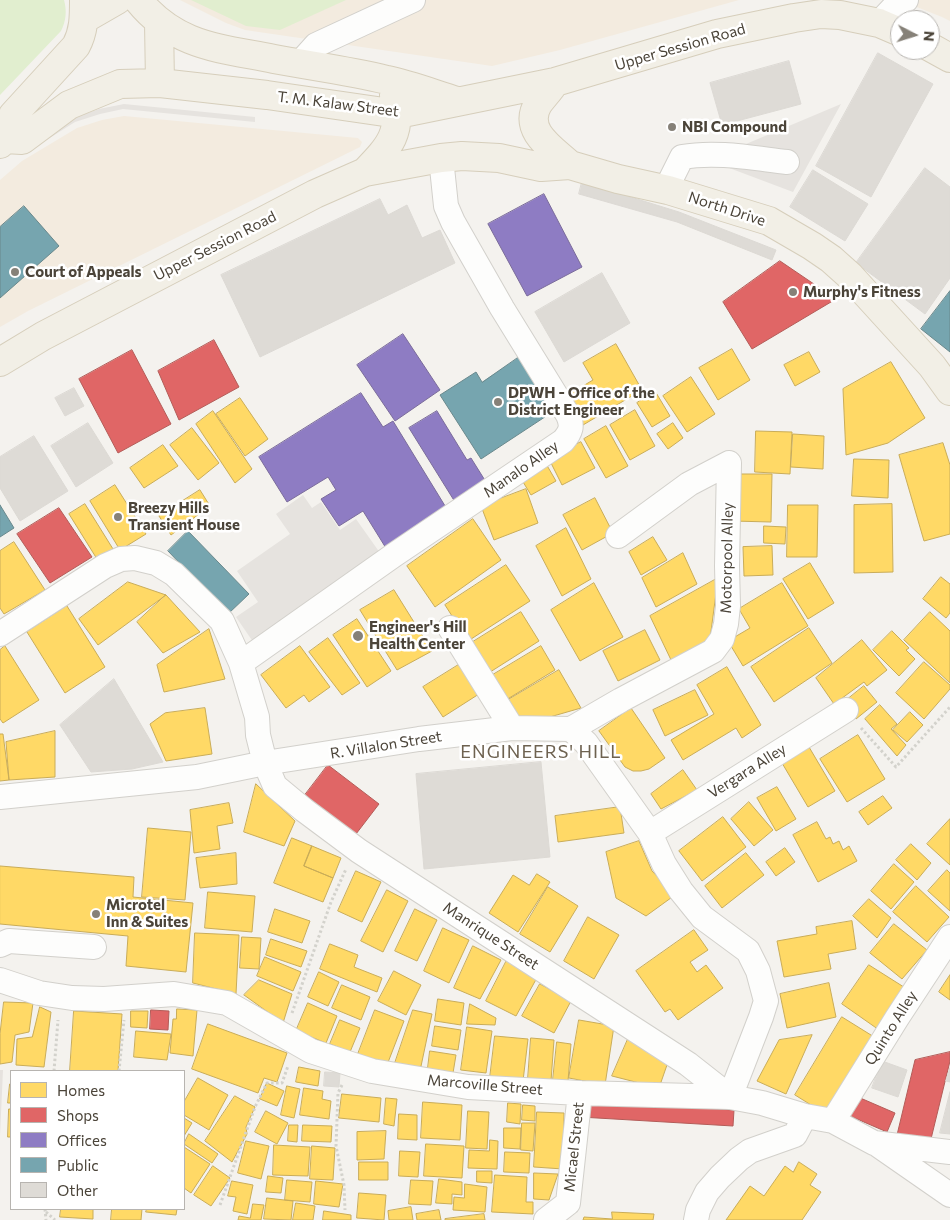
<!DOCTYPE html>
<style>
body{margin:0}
#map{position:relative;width:950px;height:1220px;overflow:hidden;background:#f4f2ee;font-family:Commissioner,sans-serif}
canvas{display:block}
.legend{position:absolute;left:10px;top:1070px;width:175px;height:140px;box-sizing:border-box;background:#fff;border:1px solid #b7b4b0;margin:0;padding:6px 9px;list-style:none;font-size:15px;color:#4b4439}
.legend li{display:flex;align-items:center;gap:10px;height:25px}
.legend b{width:25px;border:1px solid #b7b4b0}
.north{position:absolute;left:890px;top:10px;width:50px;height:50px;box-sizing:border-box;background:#fff;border:1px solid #b7b4b0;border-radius:50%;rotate:95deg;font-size:14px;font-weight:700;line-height:20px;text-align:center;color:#4b4439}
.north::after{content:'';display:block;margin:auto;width:18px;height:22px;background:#868178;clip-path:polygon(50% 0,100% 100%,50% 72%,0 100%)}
</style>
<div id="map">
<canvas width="950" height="1220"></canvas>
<ul class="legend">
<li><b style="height:14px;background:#ffd966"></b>Homes</li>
<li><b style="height:14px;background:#e06666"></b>Shops</li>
<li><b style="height:14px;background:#8e7cc3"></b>Offices</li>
<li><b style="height:14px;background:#76a5af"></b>Public</li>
<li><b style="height:14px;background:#dedbd6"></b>Other</li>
</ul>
<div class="north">N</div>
</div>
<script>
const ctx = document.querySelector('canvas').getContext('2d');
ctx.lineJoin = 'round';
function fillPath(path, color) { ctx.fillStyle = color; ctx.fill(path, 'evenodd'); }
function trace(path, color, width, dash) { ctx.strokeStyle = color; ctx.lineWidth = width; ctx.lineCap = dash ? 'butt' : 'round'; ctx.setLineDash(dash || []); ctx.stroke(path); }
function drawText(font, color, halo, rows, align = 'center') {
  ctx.font = font + ' Commissioner,sans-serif'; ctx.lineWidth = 5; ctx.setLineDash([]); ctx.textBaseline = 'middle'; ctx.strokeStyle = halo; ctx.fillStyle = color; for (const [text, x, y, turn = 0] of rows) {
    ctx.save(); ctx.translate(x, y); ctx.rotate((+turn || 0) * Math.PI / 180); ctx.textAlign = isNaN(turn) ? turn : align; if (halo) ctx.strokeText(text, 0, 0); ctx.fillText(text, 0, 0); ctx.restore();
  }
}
const commercial = new Path2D(`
 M 180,0 L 739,0 L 560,50 L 492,66 L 245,30 L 226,23 Z
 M 899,0 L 950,0 L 950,21 L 942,17 Z
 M 124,116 L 358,138 L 362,142 L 360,147 L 356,149 L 28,311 L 0,327 L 0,180 L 22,161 L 77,128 L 102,120 Z`);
const industrial = new Path2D(`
 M 0,1070 L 3,1070 L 0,1136 Z`);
const green = new Path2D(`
 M 0,0 L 64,0 C 67,11 66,21 61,31 L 0,95 Z
 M 191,0 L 346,0 L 280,30 L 246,26 Z`);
const parking = new Path2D(`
 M 124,104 L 255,117 L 255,122 L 123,109 L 100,114 L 75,122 L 26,153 L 24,149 L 73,118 L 99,109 Z
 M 841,104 L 793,192 L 708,160 Z
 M 303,495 L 312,508 L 321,502 L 340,530 L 356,519 L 385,560 L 258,649 L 236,617 L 258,602 L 237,571 L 290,534 L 276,514 Z`);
const homes = new Path2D(`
 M 616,344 L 642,390 L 583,425 L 566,396 L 593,380 L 583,363 Z
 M 732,349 L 750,380 L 718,400 L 699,368 Z
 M 809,352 L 820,372 L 795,386 L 784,365 Z
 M 891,362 L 925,418 L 888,443 L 846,455 L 843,389 Z
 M 691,377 L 715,414 L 687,432 L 663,396 Z
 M 655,391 L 670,416 L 652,427 L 637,403 Z
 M 240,398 L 268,439 L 245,456 L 216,414 Z
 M 635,410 L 655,446 L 630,460 L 610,425 Z
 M 213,411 L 252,469 L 235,483 L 196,424 Z
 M 673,423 L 683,438 L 668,449 L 657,434 Z
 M 606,426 L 628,466 L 606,478 L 584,439 Z
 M 192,428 L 219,463 L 198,480 L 170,445 Z
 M 756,431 L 792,432 L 790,474 L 755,472 Z
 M 793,434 L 824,436 L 823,469 L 791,467 Z
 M 581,442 L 595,468 L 562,485 L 549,459 Z
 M 943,443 L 950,465 L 950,534 L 924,541 L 899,455 Z
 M 163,445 L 178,466 L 144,488 L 130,468 Z
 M 854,459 L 889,460 L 888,498 L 852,496 Z
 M 545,462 L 556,481 L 531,495 L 520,477 Z
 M 733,474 L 772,474 L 771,522 L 732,521 Z
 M 115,485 L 146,534 L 120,550 L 90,501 Z
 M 526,489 L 538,523 L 494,540 L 481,506 Z
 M 200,490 L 210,506 L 171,535 L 159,516 Z
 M 595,498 L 613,533 L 582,550 L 563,515 Z
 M 85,504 L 113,549 L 97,559 L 69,514 Z
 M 892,504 L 893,572 L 854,573 L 854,505 Z
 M 788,505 L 818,505 L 817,557 L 787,557 Z
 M 473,519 L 501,560 L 435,607 L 407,566 Z
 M 764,526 L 786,527 L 785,544 L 764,543 Z
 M 566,528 L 591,579 L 562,596 L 536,546 Z
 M 653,537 L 667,560 L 641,575 L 629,552 Z
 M 14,542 L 45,590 L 4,614 L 0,608 L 0,551 Z
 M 772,546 L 773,575 L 744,576 L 743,547 Z
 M 683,553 L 697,584 L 656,607 L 642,578 Z
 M 810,563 L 834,603 L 808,619 L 783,579 Z
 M 506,565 L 530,601 L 468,641 L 445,605 Z
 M 941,577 L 950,584 L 950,613 L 946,618 L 923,599 Z
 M 718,578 L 710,639 L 672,662 L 650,616 Z
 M 128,582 L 166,595 L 98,645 L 79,619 Z
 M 594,583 L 623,637 L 580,661 L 551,610 Z
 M 782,583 L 808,626 L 743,666 L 728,641 L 750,628 L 739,609 Z
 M 394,590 L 432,651 L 397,670 L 360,610 Z
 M 166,595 L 200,632 L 163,653 L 137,622 Z
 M 67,606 L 105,667 L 65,693 L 27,632 Z
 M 521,612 L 539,641 L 487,674 L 468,645 Z
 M 930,612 L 950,631 L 950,683 L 904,640 Z
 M 357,619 L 391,671 L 367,687 L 333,635 Z
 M 809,628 L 832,663 L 774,702 L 751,667 Z
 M 209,629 L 225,679 L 164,692 L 157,665 Z
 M 645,630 L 660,660 L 618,681 L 603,651 Z
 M 892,631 L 909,648 L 906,650 L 915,659 L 899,676 L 873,650 Z
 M 328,638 L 360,683 L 342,695 L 309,652 Z
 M 862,640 L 887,670 L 867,686 L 864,682 L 834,704 L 816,678 Z
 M 5,646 L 39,700 L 3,723 L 0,719 L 0,650 Z
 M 300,646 L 330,687 L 309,702 L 304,695 L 286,708 L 261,675 Z
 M 541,646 L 555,670 L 501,703 L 486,679 Z
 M 924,662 L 950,685 L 950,689 L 924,719 L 896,693 Z
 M 460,664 L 479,694 L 443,717 L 423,687 Z
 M 727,667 L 761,725 L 742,738 L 736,728 L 683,760 L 671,740 L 714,714 L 697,685 Z
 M 559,670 L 581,708 L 522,725 L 508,700 Z
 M 864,686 L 877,702 L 856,719 L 843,703 Z
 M 695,690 L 708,715 L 665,736 L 653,710 Z
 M 880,705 L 897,724 L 891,729 L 906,745 L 897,756 L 865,719 Z
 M 205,708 L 212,754 L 166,761 L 150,724 L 165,713 Z
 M 631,708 L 665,758 L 649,769 L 641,771 L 633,771 L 625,767 L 599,731 Z
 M 910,712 L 923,725 L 907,742 L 893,730 Z
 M 55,731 L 55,777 L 9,780 L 6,742 Z
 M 0,734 L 3,734 L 9,780 L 0,781 Z
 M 858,735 L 885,779 L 847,802 L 820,759 Z
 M 809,747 L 835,791 L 808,807 L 782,763 Z
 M 683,770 L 697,790 L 661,809 L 651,794 Z
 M 256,784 L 295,821 L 284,846 L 244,832 Z
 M 777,787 L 796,819 L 776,831 L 757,798 Z
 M 883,796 L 892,808 L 868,825 L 859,812 Z
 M 749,802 L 773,830 L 754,846 L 731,819 Z
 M 229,803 L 233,823 L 217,826 L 220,849 L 194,853 L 190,810 Z
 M 620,807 L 624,833 L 558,842 L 555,816 Z
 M 723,817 L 746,847 L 702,881 L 679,851 Z
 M 950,819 L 950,865 L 927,844 Z
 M 817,822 L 826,839 L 830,837 L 833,844 L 839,841 L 843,850 L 849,846 L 857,861 L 818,882 L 793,835 Z
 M 148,828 L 191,832 L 185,900 L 142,897 Z
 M 292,838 L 312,846 L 304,866 L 333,878 L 323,902 L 274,883 Z
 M 639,841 L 652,871 L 675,895 L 646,916 L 616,898 L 606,852 Z
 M 911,844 L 931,863 L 917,880 L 896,860 Z
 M 312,846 L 341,858 L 333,878 L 304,866 Z
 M 785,848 L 795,862 L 776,876 L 766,862 Z
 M 236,853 L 237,884 L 200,888 L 196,858 Z
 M 746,853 L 764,875 L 722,908 L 705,886 Z
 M 894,864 L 914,882 L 891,909 L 871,891 Z
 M 0,866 L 134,877 L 133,897 L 193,903 L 186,972 L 126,966 L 128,936 L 0,924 Z
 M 947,870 L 950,873 L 950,911 L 928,891 Z
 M 356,871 L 381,882 L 362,922 L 338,911 Z
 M 537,874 L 550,882 L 518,932 L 489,913 L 513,875 L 529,885 Z
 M 916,886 L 949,917 L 927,942 L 893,912 Z
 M 548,887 L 578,906 L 550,952 L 520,934 Z
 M 387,890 L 408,901 L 383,952 L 361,941 Z
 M 208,892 L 255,896 L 252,932 L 205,928 Z
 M 869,899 L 891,918 L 877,938 L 853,916 Z
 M 275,909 L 310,921 L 302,943 L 268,932 Z
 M 415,909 L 437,920 L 417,961 L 395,951 Z
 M 588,917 L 619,935 L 594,979 L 564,961 Z
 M 852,921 L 856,949 L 828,954 L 831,969 L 784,977 L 777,941 L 817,934 L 816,927 Z
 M 894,924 L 927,950 L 902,979 L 870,953 Z
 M 443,928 L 469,940 L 449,983 L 424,971 Z
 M 694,930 L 708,950 L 690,962 L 697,972 L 706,965 L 723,988 L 678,1020 L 670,1009 L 665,1012 L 636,971 Z
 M 195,933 L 239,935 L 236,994 L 193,983 Z
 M 242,937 L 261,938 L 259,969 L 240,968 Z
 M 271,939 L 307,951 L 301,967 L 266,955 Z
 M 330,944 L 358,955 L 354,967 L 382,978 L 377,992 L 320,969 Z
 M 473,946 L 501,960 L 480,999 L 454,988 Z
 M 265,957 L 301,972 L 293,991 L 257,976 Z
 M 508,958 L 539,974 L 516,1016 L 486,1001 Z
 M 869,965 L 907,989 L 882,1032 L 842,1004 Z
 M 394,971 L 421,985 L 406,1015 L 378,1001 Z
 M 319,972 L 339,982 L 328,1006 L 308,997 Z
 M 950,975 L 950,1000 L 939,992 Z
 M 259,980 L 292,994 L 283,1023 L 244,995 Z
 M 829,983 L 836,1017 L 787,1028 L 780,994 Z
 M 540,984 L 571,1001 L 554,1033 L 522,1016 Z
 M 342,985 L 370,997 L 361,1020 L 332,1008 Z
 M 438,999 L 464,1003 L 461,1025 L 435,1021 Z
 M 4,1002 L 33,1003 L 29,1032 L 15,1035 L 12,1062 L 0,1064 L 0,1034 Z
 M 308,1003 L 337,1016 L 326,1043 L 296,1031 Z
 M 470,1004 L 496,1018 L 495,1025 L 467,1024 Z
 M 40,1007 L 51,1012 L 44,1067 L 16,1065 L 17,1039 L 32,1037 Z
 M 177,1009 L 197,1010 L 193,1056 L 170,1053 L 173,1019 L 176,1019 Z
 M 375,1010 L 404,1021 L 387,1065 L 358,1054 Z
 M 413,1010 L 432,1014 L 420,1071 L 394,1066 Z
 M 74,1011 L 122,1014 L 118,1071 L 70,1071 Z
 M 131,1011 L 148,1011 L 147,1028 L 131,1027 Z
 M 842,1017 L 879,1040 L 832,1118 L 795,1095 Z
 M 340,1020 L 360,1028 L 350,1052 L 330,1044 Z
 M 579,1020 L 614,1026 L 605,1085 L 569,1078 Z
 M 208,1024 L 287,1053 L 277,1082 L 264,1078 L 258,1093 L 192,1069 Z
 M 435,1026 L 461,1030 L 458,1050 L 432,1046 Z
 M 467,1027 L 492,1031 L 486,1073 L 461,1070 Z
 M 136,1031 L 171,1034 L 167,1060 L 134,1057 Z
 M 812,1035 L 786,1094 L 757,1081 L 779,1040 Z
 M 495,1036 L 528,1039 L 523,1081 L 490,1078 Z
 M 531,1038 L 554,1040 L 551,1081 L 528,1079 Z
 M 628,1039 L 668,1062 L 659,1088 L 612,1076 Z
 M 557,1042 L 571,1044 L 568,1081 L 553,1080 Z
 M 430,1051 L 456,1055 L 452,1079 L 427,1076 Z
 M 299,1067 L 320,1071 L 318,1086 L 296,1082 Z
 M 198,1078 L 228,1095 L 209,1130 L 184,1115 L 184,1102 Z
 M 267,1083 L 284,1091 L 277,1106 L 260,1099 Z
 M 10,1084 L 11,1084 L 11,1103 L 8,1103 Z
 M 287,1086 L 300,1089 L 294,1118 L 281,1115 Z
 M 304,1088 L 323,1091 L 322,1099 L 331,1101 L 329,1119 L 300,1115 Z
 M 342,1094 L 381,1098 L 379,1122 L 339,1118 Z
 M 235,1096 L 255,1107 L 246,1127 L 247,1134 L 232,1162 L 205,1141 Z
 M 386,1098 L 397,1099 L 394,1126 L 384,1124 Z
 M 423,1102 L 462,1105 L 460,1140 L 421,1138 Z
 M 508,1103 L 521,1104 L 520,1124 L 507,1122 Z
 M 523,1105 L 535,1106 L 535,1121 L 522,1120 Z
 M 9,1109 L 11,1109 L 11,1137 L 8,1137 Z
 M 266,1111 L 288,1123 L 277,1144 L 255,1132 Z
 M 468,1111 L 489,1112 L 487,1149 L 466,1148 Z
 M 537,1112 L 564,1113 L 563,1169 L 534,1167 Z
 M 399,1114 L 417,1115 L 417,1140 L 398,1139 Z
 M 184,1118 L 192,1123 L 184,1136 Z
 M 522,1123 L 535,1123 L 533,1151 L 521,1150 Z
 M 289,1125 L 298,1125 L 297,1142 L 288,1141 Z
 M 303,1125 L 332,1126 L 331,1142 L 302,1141 Z
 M 504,1128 L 521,1128 L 520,1149 L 504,1148 Z
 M 386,1131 L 384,1159 L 357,1160 L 357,1132 Z
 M 189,1134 L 218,1154 L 212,1163 L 184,1144 Z
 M 490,1140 L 498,1141 L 497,1169 L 468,1168 L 469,1150 L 489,1151 Z
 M 246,1141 L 269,1146 L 261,1179 L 238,1173 Z
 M 426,1144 L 464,1146 L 462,1178 L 424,1176 Z
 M 274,1145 L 310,1147 L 308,1176 L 273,1175 Z
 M 312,1146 L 335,1148 L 333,1180 L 310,1179 Z
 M 184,1147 L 210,1164 L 191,1193 L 184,1188 Z
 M 400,1151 L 420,1152 L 418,1177 L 399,1176 Z
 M 505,1152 L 530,1153 L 529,1173 L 504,1172 Z
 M 359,1162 L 388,1162 L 388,1180 L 359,1180 Z
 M 799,1162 L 817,1174 L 810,1185 L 821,1192 L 802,1220 L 726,1220 L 750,1186 L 764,1196 L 785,1166 L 793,1172 Z
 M 213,1166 L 230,1178 L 211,1206 L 194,1195 Z
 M 477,1171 L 492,1171 L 492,1183 L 477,1182 Z
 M 534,1173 L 558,1174 L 549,1200 L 534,1199 Z
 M 495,1175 L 527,1177 L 526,1202 L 533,1202 L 533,1214 L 492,1212 Z
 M 268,1176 L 283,1178 L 281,1193 L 266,1192 Z
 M 439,1179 L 462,1182 L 462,1195 L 452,1194 L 452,1204 L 436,1203 Z
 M 287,1180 L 312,1182 L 310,1202 L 285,1200 Z
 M 411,1180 L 433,1181 L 431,1205 L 409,1204 Z
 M 232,1181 L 253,1185 L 247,1214 L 233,1211 L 236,1197 L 228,1196 Z
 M 316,1181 L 343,1184 L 339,1207 L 314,1204 Z
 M 465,1184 L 487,1187 L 485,1212 L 453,1210 L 454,1197 L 464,1198 Z
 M 359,1193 L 386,1195 L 384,1220 L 357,1218 Z
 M 267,1198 L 293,1201 L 291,1220 L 264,1219 Z
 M 296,1203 L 315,1206 L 313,1220 L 293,1220 Z
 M 253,1204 L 264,1205 L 261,1220 L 238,1220 L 239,1216 L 250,1218 Z
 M 411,1207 L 413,1220 L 389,1220 L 388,1211 Z
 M 61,1209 L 93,1209 L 93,1219 L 60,1217 Z
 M 112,1209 L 142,1209 L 141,1220 L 111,1220 Z
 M 147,1209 L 177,1209 L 176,1215 L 146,1212 Z
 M 439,1210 L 441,1220 L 417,1220 L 416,1214 Z
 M 324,1211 L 351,1215 L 351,1220 L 323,1220 Z
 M 612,1212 L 654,1214 L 653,1220 L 583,1220 L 584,1217 L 612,1219 Z
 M 484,1214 L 485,1220 L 445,1220 L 445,1219 Z`);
const shops = new Path2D(`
 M 780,261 L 836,299 L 752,349 L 723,302 Z
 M 214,340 L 239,387 L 179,420 L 158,371 Z
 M 132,350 L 171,424 L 118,453 L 79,379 Z
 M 59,508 L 92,557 L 50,583 L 17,534 Z
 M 328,765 L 379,804 L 356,834 L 305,795 Z
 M 151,1010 L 169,1011 L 168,1030 L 150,1029 Z
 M 950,1052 L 950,1061 L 930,1143 L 897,1135 L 915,1060 Z
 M 858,1097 L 895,1113 L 887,1132 L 850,1116 Z
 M 583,1101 L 734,1110 L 733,1126 L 580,1117 Z`);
const offices = new Path2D(`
 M 544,194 L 582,267 L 527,296 L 488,224 Z
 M 403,334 L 440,390 L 395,421 L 357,365 Z
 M 361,393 L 383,427 L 393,421 L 450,514 L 389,553 L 363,511 L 339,526 L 321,499 L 336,490 L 328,477 L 287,502 L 259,457 Z
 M 437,411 L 467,460 L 471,458 L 486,482 L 455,502 L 409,428 Z`);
const public = new Path2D(`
 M 24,206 L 59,246 L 0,298 L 0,227 Z
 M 950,291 L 950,352 L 921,329 Z
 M 522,355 L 557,409 L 481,459 L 440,395 L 476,372 L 482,382 Z
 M 0,505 L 14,528 L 0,537 Z
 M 188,531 L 249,594 L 228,614 L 168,551 Z`);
const building = new Path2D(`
 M 878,53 L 933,84 L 871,197 L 816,166 Z
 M 789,61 L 801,104 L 722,125 L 710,83 Z
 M 925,168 L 950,187 L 950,278 L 925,314 L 856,263 Z
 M 813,170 L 868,204 L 845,241 L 790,207 Z
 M 582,182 L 679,212 L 776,250 L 772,260 L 677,222 L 579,194 Z
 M 380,199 L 388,215 L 407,205 L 422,238 L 440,230 L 455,263 L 260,357 L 221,275 Z
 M 602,273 L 630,323 L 564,362 L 535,312 Z
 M 74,388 L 84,406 L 65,416 L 55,398 Z
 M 88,423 L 113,463 L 76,487 L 51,446 Z
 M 34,436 L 68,491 L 20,521 L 0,488 L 0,457 Z
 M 114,679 L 163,762 L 132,769 L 91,772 L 60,725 Z
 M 541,762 L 550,857 L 424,869 L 416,774 Z
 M 882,1061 L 907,1070 L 898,1097 L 872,1088 Z
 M 950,1068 L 950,1082 L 946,1081 Z
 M 325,1072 L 340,1073 L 339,1087 L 324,1086 Z
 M 950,1092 L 950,1134 L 940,1133 Z`);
const path = new Path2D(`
 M 861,728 L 896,767 L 950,707
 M 292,1013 L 331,902 L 346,869
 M 54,1071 L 58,1020
 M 119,1071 L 124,1020
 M 342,1085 L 338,1093 L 336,1146 L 344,1185 L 345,1210
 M 220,1205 L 255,1107 L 267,1083 L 282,1083 L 288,1066
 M 45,1209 L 46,1220
 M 46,1212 L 55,1220`);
const minor = new Path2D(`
 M 879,23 L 894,7 L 906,0
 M 299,64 L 316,45 L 413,0
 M 668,190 L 671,179 L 682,157 C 716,151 752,158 787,162
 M 450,628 L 512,728
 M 0,634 L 105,566 L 121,559 L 135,558 L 156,563 L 174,574 L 222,621 L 241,663 L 257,717 L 258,735 L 265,763 L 275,786 L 304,810 L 359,851 L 688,1064 L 730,1097
 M 241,663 L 394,555 L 563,441 C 571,432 573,426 568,415 L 502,308 L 453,222 L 446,206 L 441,158
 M 571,729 L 621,700 L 713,651 L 722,639 L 726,624 L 728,606 L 727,566 L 729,463 L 689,484 L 618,536
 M 0,797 L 197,777 L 265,763 L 419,739 L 512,728 L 571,729 L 586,743 L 650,833 L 664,864 L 681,891 L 702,917 L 748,951 L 758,971 L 766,1001 L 761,1017 L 730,1097
 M 650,833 L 846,710
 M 0,945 L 9,941 L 94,947
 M 0,980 L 39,993 L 72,998 L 104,999 L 174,994 L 227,1003 L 311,1051 L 372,1071 L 468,1087 L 580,1093 L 730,1097 L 762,1103 L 805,1116 L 833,1121 L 874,1143 L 950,1152
 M 833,1121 L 897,1018 L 950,937
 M 878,1145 L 950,1195
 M 546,1220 L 568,1203 L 580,1093
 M 696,1220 L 698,1210 L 707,1192 L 720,1177 L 739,1159 L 750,1151 L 795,1135 L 805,1116`);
const major = new Path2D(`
 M 138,0 C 176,47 220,48 274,59 C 312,66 350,71 387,80 C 411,85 434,94 457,101
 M 84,19 L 117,0
 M 159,23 L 160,83
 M 930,47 L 950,58
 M 555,82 C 550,90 543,97 538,104 C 522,131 553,149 570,165
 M 5,139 L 22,140 L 69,105 L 120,84 L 160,83 L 267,95 L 398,114 L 555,82 L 717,34 L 794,18 L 821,14 L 840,15 L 879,23 L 900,32
 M 0,144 L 5,139 L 13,115 L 76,46 C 84,31 84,17 84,0
 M 365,172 C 389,147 403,133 394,95
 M 0,362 L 43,336 L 315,194 L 365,172 L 441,158 L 462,156 L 499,158 L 541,167 L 570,165 L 618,179 L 668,190 L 769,221 L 812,246 L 831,259 L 850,276 L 932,366 L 950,391`);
const markers = [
 [672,127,5,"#868178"],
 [15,272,5,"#868178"],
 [793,292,5,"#868178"],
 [498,402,5,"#868178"],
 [118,517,5,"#868178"],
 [358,636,6,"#868178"],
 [96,914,5,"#868178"]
];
const streetNames = [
 ["Upper Session Road",680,47,-16],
 ["T. M. Kalaw Street",338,104,7],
 ["North Drive",727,209,18],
 ["Upper Session Road",215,246,-27],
 ["Manalo Alley",521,469,-35],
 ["Motorpool Alley",727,558,-89],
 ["R. Villalon Street",386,745,-9],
 ["Vergara Alley",747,771,-32],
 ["Manrique Street",491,936,33],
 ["Quinto Alley",891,1028,-58],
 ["Marcoville Street",485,1085,5],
 ["Micael Street",574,1147,-84]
];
const poiNames = [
 ["NBI Compound",682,127],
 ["Court of Appeals",25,272],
 ["Murphy's Fitness",803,292],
 ["DPWH - Office of the",508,393],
 ["District Engineer",508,410],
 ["Breezy Hills",128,508],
 ["Transient House",128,525],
 ["Engineer's Hill",369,627],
 ["Health Center",369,644],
 ["Microtel",106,905],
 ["Inn & Suites",106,922]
];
const quarterNames = [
 ["ENGINEERS' HILL",541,752]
];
fillPath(commercial, '#f3ebdf');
fillPath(industrial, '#e6e2de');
fillPath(green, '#e1eecf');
fillPath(parking, '#e6e3df');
fillPath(homes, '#ffd966');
trace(homes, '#c9ac58', 1);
fillPath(shops, '#e06666');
trace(shops, '#b35c58', 1);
fillPath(offices, '#8e7cc3');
trace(offices, '#7a6b9a', 1);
fillPath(public, '#76a5af');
trace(public, '#69888c', 1);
fillPath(building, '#dedbd6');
trace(building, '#dcd9d4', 1);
trace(minor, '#d2d0cb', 26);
trace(major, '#d6cebb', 30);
trace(path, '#d3d2cc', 3, [2.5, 2.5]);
trace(minor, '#fdfdfc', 24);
trace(major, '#f2efe6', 28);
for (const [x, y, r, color] of markers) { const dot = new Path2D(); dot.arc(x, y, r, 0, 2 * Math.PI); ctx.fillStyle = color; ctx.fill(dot); trace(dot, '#fff', 2); }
drawText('15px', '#4b4439', '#fff', streetNames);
drawText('bold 15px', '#4b4439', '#fff', poiNames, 'left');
ctx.letterSpacing = '1px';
drawText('18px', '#6e6250', '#fff', quarterNames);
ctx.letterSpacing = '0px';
</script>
